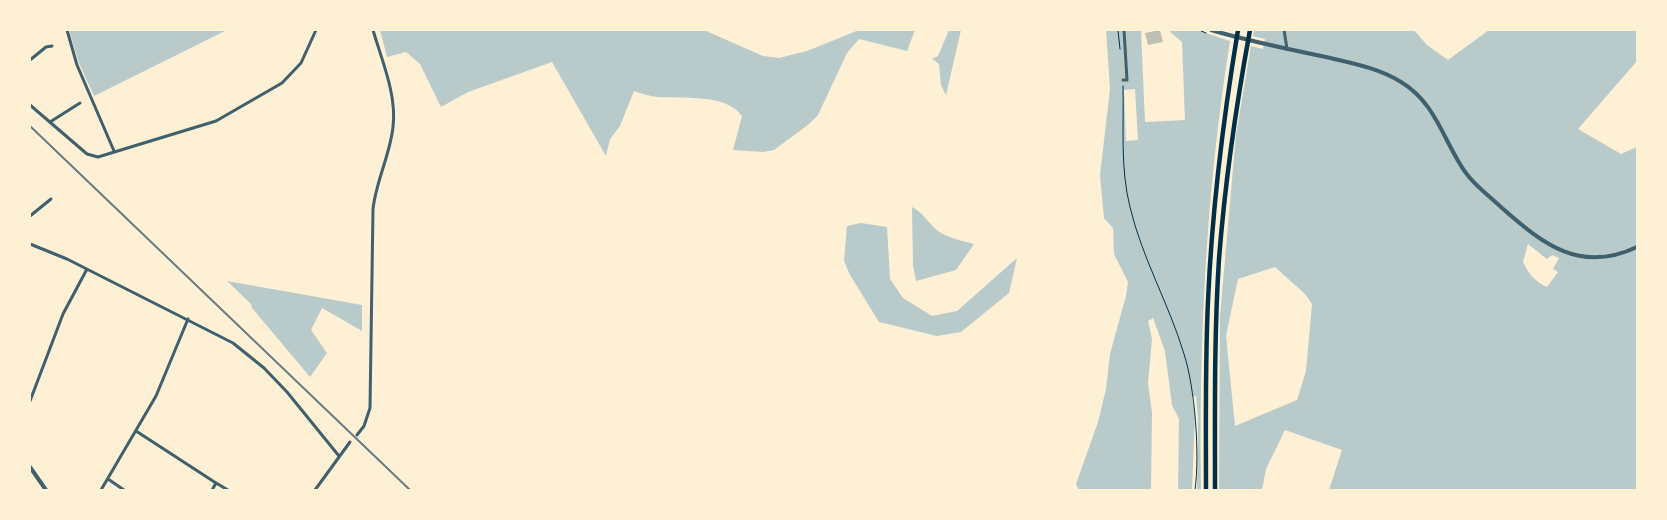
<!DOCTYPE html>
<style>
body{margin:0}
#map{position:relative;width:1667px;height:520px;overflow:hidden;background:#fdf0d5;font-family:"Varela Round",sans-serif}
canvas{display:block}
.frame{position:absolute;inset:0;border:31px solid #fdf0d5;pointer-events:none}
</style>
<div id="map">
<canvas width="1667" height="520"></canvas>
<div class="frame"></div>
</div>
<script>
const ctx = document.querySelector('canvas').getContext('2d');
ctx.lineJoin = 'round';
function fillPath(path, color) { ctx.fillStyle = color; ctx.fill(path, 'evenodd'); }
function trace(path, color, width, dash) { ctx.strokeStyle = color; ctx.lineWidth = width; ctx.lineCap = dash ? 'butt' : 'round'; ctx.setLineDash(dash || []); ctx.stroke(path); }
const green = new Path2D(`
 M 69,30 L 227,30 L 94,96 L 79,63 Z
 M 380,30 L 704,30 L 763,56 L 779,58 L 807,51 L 859,30 L 915,30 L 907,51 L 859,39 L 847,53 L 818,115 L 809,124 L 774,150 L 763,152 L 733,150 L 742,116 C 726,93 682,99 657,97 C 649,96 641,93 634,91 L 620,126 L 610,139 L 606,156 L 552,62 L 468,92 L 441,107 L 420,64 L 406,52 L 387,57 Z
 M 949,30 L 961,30 L 946,95 L 941,85 L 939,64 L 932,59 L 938,56 Z
 M 1106,30 L 1141,30 L 1145,122 L 1185,120 L 1182,42 L 1168,30 L 1197,30 L 1230,41 C 1206,190 1199,340 1201,490 L 1197,490 L 1198,418 L 1196,396 L 1192,397 L 1195,415 L 1192,490 L 1178,490 L 1179,419 L 1172,405 L 1165,351 L 1153,318 L 1148,321 L 1152,339 L 1148,383 L 1152,413 L 1151,490 L 1079,490 L 1076,484 L 1098,422 L 1106,389 L 1110,354 L 1126,296 L 1128,282 L 1114,254 L 1113,228 L 1104,218 L 1100,175 L 1110,89 ZM 1135,89 L 1138,140 L 1126,141 L 1124,90 Z
 M 1254,30 L 1414,30 L 1427,45 L 1448,60 L 1489,30 L 1637,30 L 1637,61 L 1578,129 L 1621,154 L 1637,147 L 1637,490 L 1329,490 L 1342,450 L 1285,430 L 1266,469 L 1262,490 L 1219,490 L 1220,316 L 1236,135 L 1251,46 L 1263,49 L 1265,39 L 1253,36 ZM 1528,244 L 1547,259 L 1552,255 L 1559,258 L 1553,269 L 1558,272 L 1547,287 C 1534,281 1529,274 1523,262 ZM 1275,267 L 1305,294 L 1312,304 L 1306,371 L 1297,400 L 1235,426 L 1226,336 L 1238,279 Z
 M 912,207 C 922,211 929,224 938,231 C 948,238 963,241 974,244 L 956,270 L 916,281 L 913,265 Z
 M 861,223 L 887,227 L 890,279 L 903,298 L 932,316 L 957,311 L 1017,258 L 1009,293 L 961,332 L 937,336 L 879,322 L 850,275 L 844,261 L 847,226 Z
 M 227,281 L 362,305 L 362,331 L 322,308 L 311,330 L 327,353 L 310,377 L 252,308 L 251,304 Z`);
const building = new Path2D(`
 M 1160,30 L 1163,42 L 1148,45 L 1145,33 Z`);
const path = new Path2D(`
 M 1118,30 L 1120,49
 M 1199,30 L 1206,33
 M 1123,86 C 1124,125 1120,168 1130,207 C 1142,258 1169,304 1184,354 C 1195,388 1200,454 1195,490`);
const minor = new Path2D(`
 M 67,30 L 77,65 L 114,151
 M 1284,30 L 1287,49
 M 30,60 L 46,47 L 52,46
 M 1123,80 L 1127,80 L 1124,30
 M 30,105 L 87,154 L 98,157 L 216,121 L 282,83 L 301,63 L 316,30
 M 50,122 L 80,103
 M 30,216 L 51,199
 M 30,244 L 67,259 L 233,343 L 264,368 L 287,392 L 339,456
 M 30,401 L 63,314 L 87,269
 M 136,431 L 216,483 L 212,490
 M 357,435 L 364,426 L 370,408 L 373,209 C 376,181 390,155 393,127 C 397,95 382,61 373,30
 M 108,479 L 124,490
 M 216,483 L 228,490
 M 101,490 L 156,396 L 188,319
 M 315,490 L 350,442`);
const tertiary = new Path2D(`
 M 1211,30 C 1248,41 1287,49 1326,57 C 1351,63 1379,68 1401,82 C 1433,101 1442,135 1460,164 C 1470,182 1487,194 1502,208 C 1543,244 1580,274 1637,247
 M 30,467 L 46,490`);
const primary = new Path2D(`
 M 1206,490 C 1206,427 1205,364 1208,301 C 1212,210 1223,120 1238,30
 M 1215,490 C 1215,413 1214,336 1219,259 C 1225,182 1236,106 1250,30`);
const rail = new Path2D(`
 M 30,126 L 410,490`);
fillPath(green, '#b9caca');
fillPath(building, '#bec0b2');
trace(path, '#003049', 1);
trace(minor, '#3f606c', 3);
trace(tertiary, '#3f606c', 4);
trace(primary, '#003049', 4.5);
trace(rail, '#657d81', 2);
</script>
